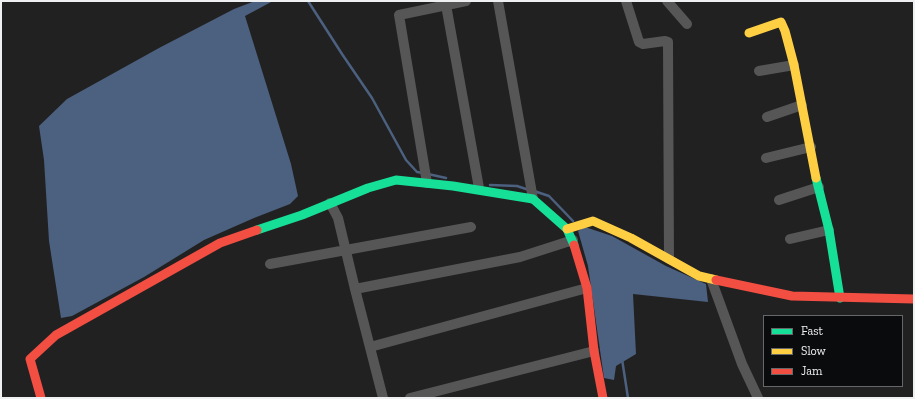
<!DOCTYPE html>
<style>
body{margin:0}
#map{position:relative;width:915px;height:399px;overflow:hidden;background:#212122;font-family:"Zilla Slab",serif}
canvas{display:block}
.frame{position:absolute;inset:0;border:2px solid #eff0f2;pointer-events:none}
.legend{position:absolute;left:763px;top:315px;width:140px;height:72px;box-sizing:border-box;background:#0a0b0c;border:1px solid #666768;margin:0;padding:5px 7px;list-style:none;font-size:12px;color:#eff0f2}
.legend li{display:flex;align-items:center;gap:8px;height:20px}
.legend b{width:20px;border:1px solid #666768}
</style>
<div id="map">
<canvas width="915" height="399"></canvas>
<div class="frame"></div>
<ul class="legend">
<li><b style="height:5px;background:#16e098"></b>Fast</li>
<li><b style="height:5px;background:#ffcf43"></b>Slow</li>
<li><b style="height:5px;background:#f24e42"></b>Jam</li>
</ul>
</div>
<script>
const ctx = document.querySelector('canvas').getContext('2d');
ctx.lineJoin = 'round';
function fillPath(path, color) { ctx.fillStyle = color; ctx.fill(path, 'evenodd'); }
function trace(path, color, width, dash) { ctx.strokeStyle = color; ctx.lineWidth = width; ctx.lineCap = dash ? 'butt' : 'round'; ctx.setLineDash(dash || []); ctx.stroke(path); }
const water = new Path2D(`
 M 255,1 L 273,1 L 245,16 L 291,164 L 298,196 L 290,204 L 254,218 L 204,240 L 144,277 L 72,316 L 61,318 L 49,241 L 44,160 L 39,126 L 67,99 L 159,48 L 234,9 Z
 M 585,227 L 612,236 L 666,266 L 706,284 L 708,302 L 633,294 L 636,354 L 616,366 L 614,380 L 604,378 L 588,266 L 578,231 Z`);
const stream = new Path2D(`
 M 308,1 L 342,54 L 372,98 L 406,160 L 417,172 L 423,173
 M 428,174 L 446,178
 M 490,185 L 517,186 L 529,190
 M 534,191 L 549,196 L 573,221
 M 622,359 L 628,398`);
const street = new Path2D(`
 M 498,1 L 533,199
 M 626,1 L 639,42 L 643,44 L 665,41 L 668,42 L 668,45 L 669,259
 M 667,1 L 687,24
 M 446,5 L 479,188
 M 759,71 L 794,65
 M 767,117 L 802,105
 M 766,158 L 811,147
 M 427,183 L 399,15 L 466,1
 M 779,200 L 819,187
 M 330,203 L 338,218 L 355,289 L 520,257 L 573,240
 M 790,239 L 829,230
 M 270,264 L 471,227
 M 711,279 L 742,364 L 758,398
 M 355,289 L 383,398
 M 370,347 L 587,288
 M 410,398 L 594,351`);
const fast = new Path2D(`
 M 816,178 L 829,230 L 840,298
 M 257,230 L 302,215 L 368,188 L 396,180 L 453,186 L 533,199 L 567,229 L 574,245`);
const slow = new Path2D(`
 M 749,33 L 781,22 L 785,31 L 794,65 L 816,178
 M 567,229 L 593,221 L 631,238 L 699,276 L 716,280`);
const jam = new Path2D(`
 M 574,245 L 587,288 L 594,351 L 603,398
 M 716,280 L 792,296 L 914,299
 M 41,398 L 30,359 L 56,335 L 220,243 L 257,230`);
fillPath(water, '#4c607f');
trace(stream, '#4c607f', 2.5);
trace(street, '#565657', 10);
trace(fast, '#16e098', 9);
trace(slow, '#ffcf43', 9);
trace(jam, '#f24e42', 9);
</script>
